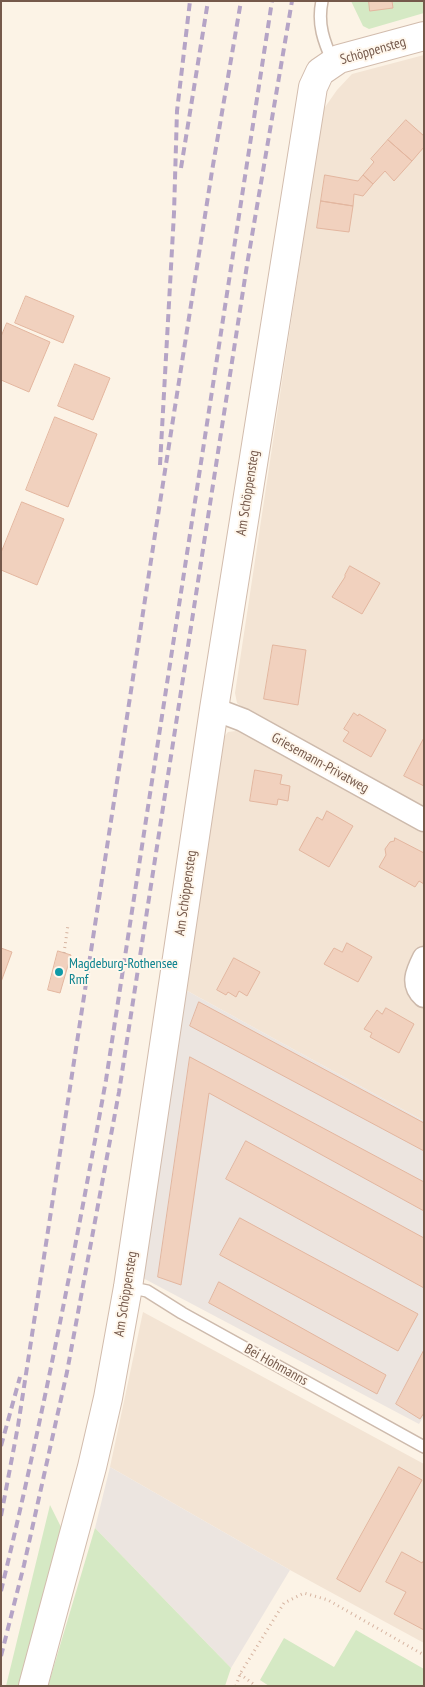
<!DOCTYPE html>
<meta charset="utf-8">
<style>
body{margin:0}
#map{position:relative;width:425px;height:1687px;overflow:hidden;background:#fcf3e6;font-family:"PT Sans Narrow",sans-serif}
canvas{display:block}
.frame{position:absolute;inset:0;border:2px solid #75594b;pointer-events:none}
</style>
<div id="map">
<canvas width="425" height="1687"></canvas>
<div class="frame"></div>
</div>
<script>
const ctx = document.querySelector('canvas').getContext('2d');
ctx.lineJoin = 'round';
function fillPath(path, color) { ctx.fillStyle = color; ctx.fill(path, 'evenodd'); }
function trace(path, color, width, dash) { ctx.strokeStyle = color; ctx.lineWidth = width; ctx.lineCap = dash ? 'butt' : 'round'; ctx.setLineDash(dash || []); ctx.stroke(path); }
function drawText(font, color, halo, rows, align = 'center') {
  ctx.font = font + ' "PT Sans Narrow",sans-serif'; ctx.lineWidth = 4; ctx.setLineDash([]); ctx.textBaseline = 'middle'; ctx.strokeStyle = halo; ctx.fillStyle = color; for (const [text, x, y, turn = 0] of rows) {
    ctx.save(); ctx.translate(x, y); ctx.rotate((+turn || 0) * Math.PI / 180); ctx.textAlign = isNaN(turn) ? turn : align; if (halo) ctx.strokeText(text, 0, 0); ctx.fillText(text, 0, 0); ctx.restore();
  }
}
const residential = new Path2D(`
 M 424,55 L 424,1121 L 182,988 L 217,746 L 228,732 L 244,730 L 247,711 L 237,703 L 235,693 L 323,110 L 337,90 L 352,74 Z
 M 143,1312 L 424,1464 L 424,1643 L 290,1570 L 110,1467 Z`);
const industrial = new Path2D(`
 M 182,988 L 424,1121 L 424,1416 L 419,1424 L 141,1277 Z
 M 110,1467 L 290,1570 L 231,1668 L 95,1528 Z`);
const green = new Path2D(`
 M 351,1 L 424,1 L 424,13 L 369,29 L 363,26 Z
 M 50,1505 L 63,1531 L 24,1686 L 6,1686 Z
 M 95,1528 L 231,1668 L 225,1686 L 48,1686 Z
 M 356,1630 L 424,1669 L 424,1686 L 269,1686 L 260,1680 L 284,1638 L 334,1667 Z`);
const building = new Path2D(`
 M 369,1 L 392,1 L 393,8 L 370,11 Z
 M 406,120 L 424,136 L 424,147 L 412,161 L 388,140 Z
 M 388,140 L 412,161 L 394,181 L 385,171 L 373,184 L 363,175 L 374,162 L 371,159 Z
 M 325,175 L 358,181 L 363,175 L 373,184 L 363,196 L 354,194 L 353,206 L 321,201 Z
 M 321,201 L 353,206 L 349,232 L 317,228 Z
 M 26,296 L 74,316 L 63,343 L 15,323 Z
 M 7,323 L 50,342 L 29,392 L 1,380 L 1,337 Z
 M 75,364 L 110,378 L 93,420 L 58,406 Z
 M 55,417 L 97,434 L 68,507 L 26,490 Z
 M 22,502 L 64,519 L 37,585 L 1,570 L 1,553 Z
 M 350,566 L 380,583 L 362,614 L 332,597 L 345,577 L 345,575 Z
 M 273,645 L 306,650 L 298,705 L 264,699 Z
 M 354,713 L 358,716 L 359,714 L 386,730 L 371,757 L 343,741 L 349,732 L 344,729 Z
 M 424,738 L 424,786 L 404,776 Z
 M 255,770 L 282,775 L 280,784 L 290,786 L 288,801 L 278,799 L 277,805 L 250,801 Z
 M 327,811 L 353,826 L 329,867 L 299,850 L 317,817 L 322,820 Z
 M 395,838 L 424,853 L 424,884 L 419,881 L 415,887 L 379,867 L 386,855 L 385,849 L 390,842 L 394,841 Z
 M 347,943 L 372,957 L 358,982 L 324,964 L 334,948 L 342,952 Z
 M 1,948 L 12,952 L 1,982 Z
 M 58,951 L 71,955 L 60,993 L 48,990 Z
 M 234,958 L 260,972 L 247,996 L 239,991 L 236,997 L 228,992 L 226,995 L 217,990 Z
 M 199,1002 L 424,1123 L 424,1151 L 190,1026 Z
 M 386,1008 L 414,1024 L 399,1053 L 370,1037 L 372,1033 L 364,1029 L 377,1010 L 382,1014 Z
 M 190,1057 L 424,1182 L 424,1211 L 209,1093 L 181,1285 L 158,1277 Z
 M 246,1141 L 424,1238 L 424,1288 L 226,1179 Z
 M 240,1218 L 418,1314 L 398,1351 L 220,1255 Z
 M 219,1282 L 386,1375 L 377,1394 L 209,1303 Z
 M 424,1350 L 424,1413 L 420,1419 L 396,1404 Z
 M 399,1467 L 422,1480 L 360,1592 L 337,1579 Z
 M 402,1552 L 422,1563 L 424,1560 L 424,1630 L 394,1614 L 406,1592 L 386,1582 Z`);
const path = new Path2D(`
 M 64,953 L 68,925
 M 240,1674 L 256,1686
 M 236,1686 L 240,1674 L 284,1603 L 304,1593 L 328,1600 L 424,1655`);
const lane = new Path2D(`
 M 322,1 C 317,24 324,42 333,62
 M 128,1287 L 147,1291 L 182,1313 L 424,1447`);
const street = new Path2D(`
 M 214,709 L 243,720 L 424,820
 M 424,958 C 417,972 411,984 424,996`);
const secondary = new Path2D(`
 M 33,1686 L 92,1467 L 108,1398 L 128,1287 L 214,709 L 313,87 L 320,72 L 339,59 L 424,36`);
const rail = new Path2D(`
 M 181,168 L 208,1
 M 160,465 L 174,213 L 177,111 L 190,1
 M 1,1446 L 20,1377
 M 1,1516 L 18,1426 L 156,528 L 212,171 L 241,1
 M 1,1591 C 42,1422 75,1251 106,1080 L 272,1
 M 1,1656 L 24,1565 L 67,1372 L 119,1092 L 247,265 L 292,1`);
const markers = [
 [59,972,5,"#0f9aa8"]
];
const streetNames = [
 ["Schöppensteg",373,51,-16],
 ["Am Schöppensteg",248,493,-81],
 ["Griesemann-Privatweg",320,763,29],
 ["Am Schöppensteg",186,893,-82],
 ["Am Schöppensteg",126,1294,-81],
 ["Bei Hohmanns",276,1365,29]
];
const cultureNames = [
 ["Magdeburg-Rothensee",69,964],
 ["Rmf",69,980]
];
fillPath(residential, '#f3e4d4');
fillPath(industrial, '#ece5e0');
fillPath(green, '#d5e9c4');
fillPath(building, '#f1d1be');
trace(building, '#e3b69f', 1);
trace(lane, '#cdbaac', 14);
trace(street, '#cdbaac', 25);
trace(secondary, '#d2bcad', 30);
trace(path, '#d6b4a1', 3, [1, 4]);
trace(lane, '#fff', 11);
trace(street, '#fff', 22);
trace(secondary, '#fff', 28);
trace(rail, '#b5a4c6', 4, [8, 5]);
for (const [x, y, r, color] of markers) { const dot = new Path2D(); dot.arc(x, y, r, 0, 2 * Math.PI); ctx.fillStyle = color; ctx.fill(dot); trace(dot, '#fff7ec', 2); }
drawText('14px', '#75594b', '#fff7ec', streetNames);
drawText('14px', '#0d838f', '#fff7ec', cultureNames, 'left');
</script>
